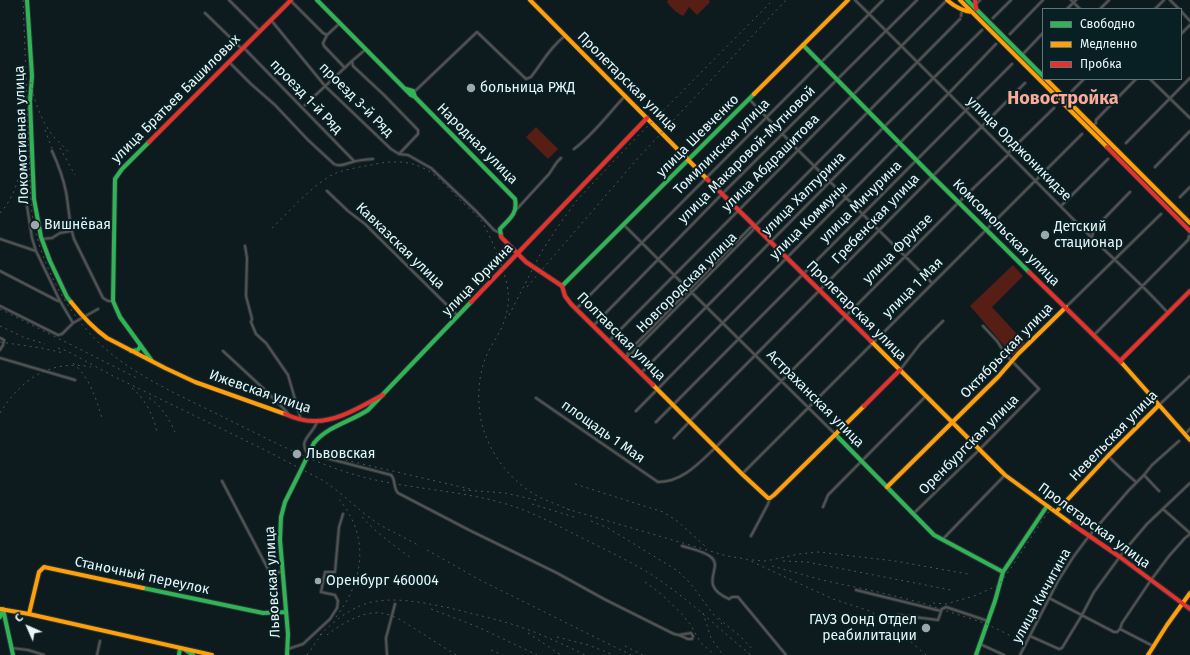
<!DOCTYPE html>
<meta charset="utf-8">
<style>
body{margin:0}
#map{position:relative;width:1190px;height:655px;overflow:hidden;background:#0e1b1e;font-family:"Fira Sans",sans-serif}
canvas{display:block}
.legend{position:absolute;left:1042px;top:8px;width:140px;height:72px;box-sizing:border-box;background:#082024;border:1px solid #627679;margin:0;padding:5px 7px;list-style:none;font-size:12px;color:#e9f6f9}
.legend li{display:flex;align-items:center;gap:8px;height:20px}
.legend b{width:20px;border:1px solid #627679}
.north{position:absolute;left:8px;top:607px;width:40px;height:40px;-webkit-text-stroke:3px #082024;paint-order:stroke;rotate:315deg;font-size:11px;font-weight:700;line-height:16px;text-align:center;color:#e9f6f9}
.north::after{content:'';display:block;margin:auto;width:14px;height:18px;background:#e9f6f9;clip-path:polygon(50% 0,100% 100%,50% 72%,0 100%)}
</style>
<div id="map">
<canvas width="1190" height="655"></canvas>
<ul class="legend">
<li><b style="height:5px;background:#30b455"></b>Свободно</li>
<li><b style="height:5px;background:#ff9f0a"></b>Медленно</li>
<li><b style="height:5px;background:#e5322d"></b>Пробка</li>
</ul>
<div class="north">С</div>
</div>
<script>
const ctx = document.querySelector('canvas').getContext('2d');
ctx.lineJoin = 'round';
function fillPath(path, color) { ctx.fillStyle = color; ctx.fill(path, 'evenodd'); }
function trace(path, color, width, dash) { ctx.strokeStyle = color; ctx.lineWidth = width; ctx.lineCap = dash ? 'butt' : 'round'; ctx.setLineDash(dash || []); ctx.stroke(path); }
function drawText(font, color, halo, rows, align = 'center') {
  ctx.font = font + ' "Fira Sans",sans-serif'; ctx.lineWidth = 4; ctx.setLineDash([]); ctx.textBaseline = 'middle'; ctx.strokeStyle = halo; ctx.fillStyle = color; for (const [text, x, y, turn = 0] of rows) {
    ctx.save(); ctx.translate(x, y); ctx.rotate((+turn || 0) * Math.PI / 180); ctx.textAlign = isNaN(turn) ? turn : align; if (halo) ctx.strokeText(text, 0, 0); ctx.fillText(text, 0, 0); ctx.restore();
  }
}
const green = new Path2D(`
 M 668,0 L 709,0 L 710,2 L 697,15 L 689,7 L 683,16 C 677,13 671,8 667,2 Z
 M 536,127 L 558,149 L 548,159 L 526,137 Z
 M 1013,265 L 1023,276 L 992,307 L 1026,344 L 1013,356 L 970,306 Z`);
const street = new Path2D(`
 M 229,0 L 260,31
 M 290,0 L 323,33 L 327,35
 M 855,0 C 932,76 1008,153 1084,230 C 1112,258 1142,284 1168,313
 M 1071,0 L 1080,9
 M 1170,0 L 1179,9
 M 976,4 L 980,0
 M 1067,9 L 1076,0
 M 1100,9 L 1109,0
 M 1155,9 L 1164,0
 M 1181,11 L 1190,21
 M 205,13 L 242,49
 M 961,16 L 962,11
 M 993,18 L 1011,0
 M 271,20 L 325,86 L 391,149 L 399,154 L 408,155 L 431,168 L 477,212 L 494,230 L 500,233
 M 340,23 L 327,35 L 323,43 L 324,46 L 345,68
 M 1010,34 L 1043,0
 M 1181,34 L 1190,25
 M 243,47 L 354,161
 M 366,49 L 352,61 L 353,66 L 384,95 L 418,130 L 418,134 L 399,154
 M 1022,55 L 1043,33
 M 229,62 L 251,84 L 275,105 L 308,140 L 334,164 C 341,168 349,162 356,161 C 362,160 367,159 373,159
 M 1150,79 L 1190,118
 M 1072,91 L 1084,79
 M 414,92 L 477,32 L 526,79 L 531,77 C 542,63 551,46 566,35
 M 749,99 L 798,150 L 932,283
 M 305,105 L 352,61
 M 1093,126 L 1096,123 L 1096,120 L 1136,79
 M 1126,143 L 1190,78
 M 574,149 C 594,134 608,114 625,96
 M 52,151 C 58,164 63,177 66,192 C 69,208 69,224 74,239 L 103,298 L 108,301 L 113,301
 M 1008,153 L 1054,108
 M 1155,167 L 1190,131
 M 327,191 L 348,211 L 365,224 L 458,316
 M 25,193 L 32,238 L 36,251 L 60,301 L 73,323
 M 1180,197 L 1190,187
 M 1061,206 L 1108,159
 M 516,210 L 549,174 L 557,162 L 561,158
 M 624,225 L 674,275 L 835,434
 M 1085,230 L 1094,228
 M 1092,237 L 1093,232 L 1095,228 L 1130,192
 M 0,239 L 36,251
 M 42,239 L 52,238 L 60,233 L 71,231
 M 245,246 L 247,258 L 246,296 L 252,319 L 251,322 L 256,334 L 266,343 L 288,375 L 301,420
 M 0,271 L 58,301
 M 0,306 L 58,335 L 62,334 L 73,323 L 98,309
 M 1066,307 L 1161,214
 M 576,309 L 883,0
 M 593,326 L 722,194 L 917,0
 M 1094,335 L 1188,240 L 1189,236
 M 0,338 L 4,340 L 3,345 L 0,350
 M 609,341 L 947,0
 M 223,351 L 264,389 L 287,412 L 290,416
 M 627,357 L 631,354 L 753,230 L 755,226
 M 0,358 L 75,380
 M 626,358 L 629,351 L 751,227 L 755,226 L 960,19
 M 900,370 L 920,344 L 943,321
 M 641,373 L 884,127 L 982,30
 M 536,398 L 658,482 C 683,482 700,462 716,447 L 959,202 L 1009,154
 M 1159,405 L 1190,376
 M 636,411 L 949,93 L 996,44
 M 317,422 C 313,434 298,440 307,453 L 391,475 C 396,480 393,488 398,493 L 469,530 L 557,573 L 604,599 L 674,634 L 679,635 L 691,633 L 693,636 L 692,639 L 688,639 L 679,635
 M 656,422 L 1012,64
 M 1185,434 L 1190,429
 M 674,438 L 690,421 L 1025,83
 M 1108,456 L 1120,468 L 1136,482
 M 742,474 L 1082,134
 M 1144,475 L 1159,491
 M 222,481 L 269,571 L 272,573 L 282,572
 M 823,507 L 828,495 L 926,396
 M 1163,509 L 1190,533
 M 913,514 L 980,449 L 1039,389 L 1006,355 L 997,341 L 983,326
 M 751,536 L 768,504 L 770,498
 M 942,540 L 1005,475
 M 682,546 C 692,549 705,551 712,558 C 723,569 697,585 729,599 L 732,597 L 738,597 L 786,655
 M 856,590 L 941,611
 M 1049,598 L 1114,632 L 1117,632 L 1120,629 L 1153,646
 M 898,615 L 938,620 L 942,609 L 946,607 L 988,621
 M 1120,629 L 1122,623 L 1151,580 L 1169,556 L 1185,538 L 1189,535 L 1190,533
 M 1030,636 L 1059,649 L 1062,648 L 1082,615 L 1094,592 L 1124,551 L 1147,524 L 1190,483
 M 980,644 L 1004,655
 M 12,648 L 28,650 L 44,655
 M 288,649 L 303,644 L 330,619 L 337,608 L 338,601 L 335,595 L 321,592 L 325,572 L 335,572 L 339,527 L 343,514
 M 97,655 L 100,641
 M 387,655 L 386,638 L 395,604
 M 1020,655 L 1058,581 L 1074,556 L 1089,536 L 1129,490 L 1144,475 L 1152,465 L 1179,441`);
const fast = new Path2D(`
 M 27,0 L 32,76 L 30,101 L 34,199 L 41,237 L 50,261 L 67,297 L 71,302
 M 317,0 L 411,95 L 415,97 L 515,199 C 518,214 509,219 500,229 L 501,236
 M 967,0 L 1043,76
 M 803,45 L 932,176 L 1029,272
 M 406,89 L 413,91 L 415,97
 M 149,142 L 122,169 L 115,179 L 113,301 L 120,317 L 152,361
 M 562,286 L 754,94
 M 131,351 L 138,350 L 140,347 L 140,344
 M 835,434 L 934,535 L 1003,572
 M 314,443 C 328,426 350,422 368,410 L 471,302
 M 143,588 L 263,613 L 286,612
 M 3,609 L 13,655
 M 0,617 L 3,610
 M 184,649 L 193,655
 M 179,655 L 180,648
 M 287,655 L 288,634 L 280,540 L 281,517 L 285,502 L 298,476
 M 976,655 L 995,601 L 1003,572 L 1047,506`);
const slow = new Path2D(`
 M 530,0 L 707,179
 M 947,0 C 955,7 962,11 972,12
 M 960,0 L 1107,147
 M 1046,79 L 1190,223
 M 754,94 L 848,0
 M 71,302 C 82,316 93,328 107,338 L 165,368 L 195,382 L 285,414
 M 871,341 L 1005,475 L 1072,524
 M 1121,362 L 1190,440
 M 653,385 L 742,474 L 768,498 L 770,498 L 774,495 L 864,406
 M 887,487 L 998,377 L 1018,354 L 1066,307
 M 1056,512 L 1108,456 L 1159,405
 M 0,609 L 29,614 L 212,655
 M 29,614 L 39,572 L 44,567 L 143,588
 M 1148,655 L 1167,625 L 1190,593`);
const jam = new Path2D(`
 M 975,0 L 976,9
 M 149,142 L 291,0
 M 1107,147 L 1190,231
 M 707,179 L 871,341
 M 501,236 L 502,238 L 526,262 L 562,286 L 565,296 L 571,304 L 653,385
 M 1029,272 L 1121,362
 M 471,302 L 647,118
 M 1120,361 L 1190,291
 M 864,406 L 900,370
 M 285,414 C 294,418 303,421 313,421 C 338,422 361,406 383,395
 M 1072,524 L 1120,557 L 1190,609`);
const rail = new Path2D(`
 M 23,0 L 31,202 C 32,214 33,226 37,237 C 51,287 82,335 125,364 C 158,387 196,403 231,421 C 274,442 317,465 363,477 C 417,491 474,490 526,511 C 546,519 566,530 586,540 C 612,553 638,565 661,581 C 693,603 721,631 751,655
 M 31,82 C 33,99 42,122 53,136 C 59,142 65,148 70,154
 M 45,130 L 53,151
 M 60,148 L 75,175
 M 0,213 C 22,189 23,156 22,126
 M 272,228 C 289,212 315,182 336,173 C 347,169 360,167 371,165 C 389,161 405,160 421,167 C 437,174 450,190 462,202 C 468,208 475,213 480,219 C 490,233 507,275 508,292 C 510,305 505,322 499,333 C 494,342 487,352 484,362 C 477,383 477,410 484,431 C 493,458 513,483 539,497 C 550,502 561,506 572,511
 M 527,287 L 639,157 L 786,0
 M 0,309 L 137,378
 M 509,315 L 542,251 L 557,228 L 577,200 L 632,142 L 773,0
 M 0,326 L 23,337 L 45,344
 M 0,342 L 41,348 L 64,353
 M 58,348 L 67,351 L 113,376 L 265,450 L 324,481 L 340,493 L 366,515 L 380,525 L 418,545
 M 73,363 C 92,381 95,397 103,421
 M 132,388 C 146,400 153,415 157,432
 M 149,398 C 162,406 169,419 175,432
 M 0,413 C 21,379 51,359 91,367
 M 328,456 L 470,489
 M 575,484 L 663,512 L 677,521 L 705,546 L 708,548
 M 463,490 L 505,493 L 540,501
 M 532,504 L 574,517
 M 567,509 L 727,556 L 746,559 L 833,599 L 870,611 L 895,628 L 926,655
 M 362,517 C 376,533 394,545 411,558
 M 591,521 L 608,528 L 678,571 L 691,584 L 713,614 L 722,624
 M 427,550 L 480,580 L 631,655
 M 752,560 L 766,561 L 799,554 L 818,552 L 895,561 L 968,574
 M 783,561 L 807,562 L 951,590
 M 772,566 L 822,580 L 878,592 L 919,602 L 987,624 L 1013,637
 M 645,582 L 660,593 L 681,613 L 690,624 L 701,643 L 715,655
 M 933,603 L 946,604 L 974,596 L 999,585 L 1013,565 L 1046,515 L 1062,497
 M 431,609 L 478,627 L 537,655
 M 703,613 L 711,638 L 723,655
 M 336,617 C 365,579 370,534 337,497
 M 719,618 L 726,625 L 740,636 L 754,651
 M 528,633 L 561,655
 M 320,635 C 334,621 349,609 368,603 C 394,596 424,603 450,608 C 473,614 496,619 518,626 C 541,634 563,644 585,655
 M 327,635 C 341,624 362,611 381,613 C 388,614 395,617 401,620 L 456,655
 M 557,637 L 588,645 L 614,655
 M 625,646 L 643,655
 M 491,650 L 502,655
 M 307,655 L 323,632`);
const fastBridge = new Path2D(`
 M 298,476 L 314,443`);
const markers = [
 [471,88,5,"#9ca9ac"],
 [35,225,5,"#9ca9ac"],
 [1045,235,5,"#9ca9ac"],
 [297,454,5,"#9ca9ac"],
 [318,581,4,"#9ca9ac"],
 [926,628,5,"#9ca9ac"]
];
const streetNames = [
 ["Пролетарская улица",627,82,45],
 ["проезд 1-й Ряд",306,97,46],
 ["улица Братьев Башиловых",176,99,-45],
 ["проезд 3-й Ряд",356,100,45],
 ["Локомотивная улица",22,135,-92],
 ["улица Шевченко",698,136,-45],
 ["Народная улица",477,144,45],
 ["Томилинская улица",722,147,-45],
 ["улица Орджоникидзе",1019,149,45],
 ["улица Макаровой-Мутновой",747,155,-45],
 ["улица Абдрашитова",771,163,-45],
 ["улица Халтурина",804,194,-45],
 ["улица Мичурина",861,202,-45],
 ["Гребенская улица",876,219,-46],
 ["улица Коммуны",809,221,-45],
 ["Комсомольская улица",1006,233,45],
 ["Кавказская улица",400,246,44],
 ["улица Фрунзе",898,249,-45],
 ["улица Юркина",478,280,-46],
 ["Новгородская улица",687,283,-45],
 ["улица 1 Мая",913,288,-45],
 ["Пролетарская улица",856,311,45],
 ["Полтавская улица",621,337,45],
 ["Октябрьская улица",1007,351,-46],
 ["Ижевская улица",260,392,19],
 ["Астраханская улица",815,399,45],
 ["площадь 1 Мая",603,432,35],
 ["Невельская улица",1114,436,-46],
 ["Оренбургская улица",969,445,-45],
 ["Пролетарская улица",1094,526,36],
 ["Станочный переулок",142,576,12],
 ["Львовская улица",273,582,-93],
 ["улица Кичигина",1042,596,-61]
];
const poiNames = [
 ["больница РЖД",480,88],
 ["Вишнёвая",44,225],
 ["Детский",1054,227],
 ["стационар",1054,243],
 ["Львовская",306,454],
 ["Оренбург 460004",326,581],
 ["ГАУЗ Оонд Отдел",917,620,"right"],
 ["реабилитации",917,636,"right"]
];
const districtNames = [
 ["Новостройка",1063,99]
];
fillPath(green, '#571e16');
trace(street, '#2a3437', 4);
trace(fast, '#2a3437', 6);
trace(slow, '#2a3437', 6);
trace(jam, '#2a3437', 6);
trace(street, '#545353', 2);
trace(fast, '#30b455', 4);
trace(slow, '#ff9f0a', 4);
trace(jam, '#e5322d', 4);
trace(rail, '#4e5455', 1, [2, 4]);
trace(fastBridge, '#2a3437', 6, []);
trace(fastBridge, '#30b455', 4);
for (const [x, y, r, color] of markers) { const dot = new Path2D(); dot.arc(x, y, r, 0, 2 * Math.PI); ctx.fillStyle = color; ctx.fill(dot); trace(dot, '#082024', 1.5); }
drawText('14px', '#e9f6f9', '#082024', streetNames);
drawText('14px', '#e9f6f9', '#082024', poiNames, 'left');
drawText('bold 18px', '#fba999', '#082024', districtNames);
</script>
